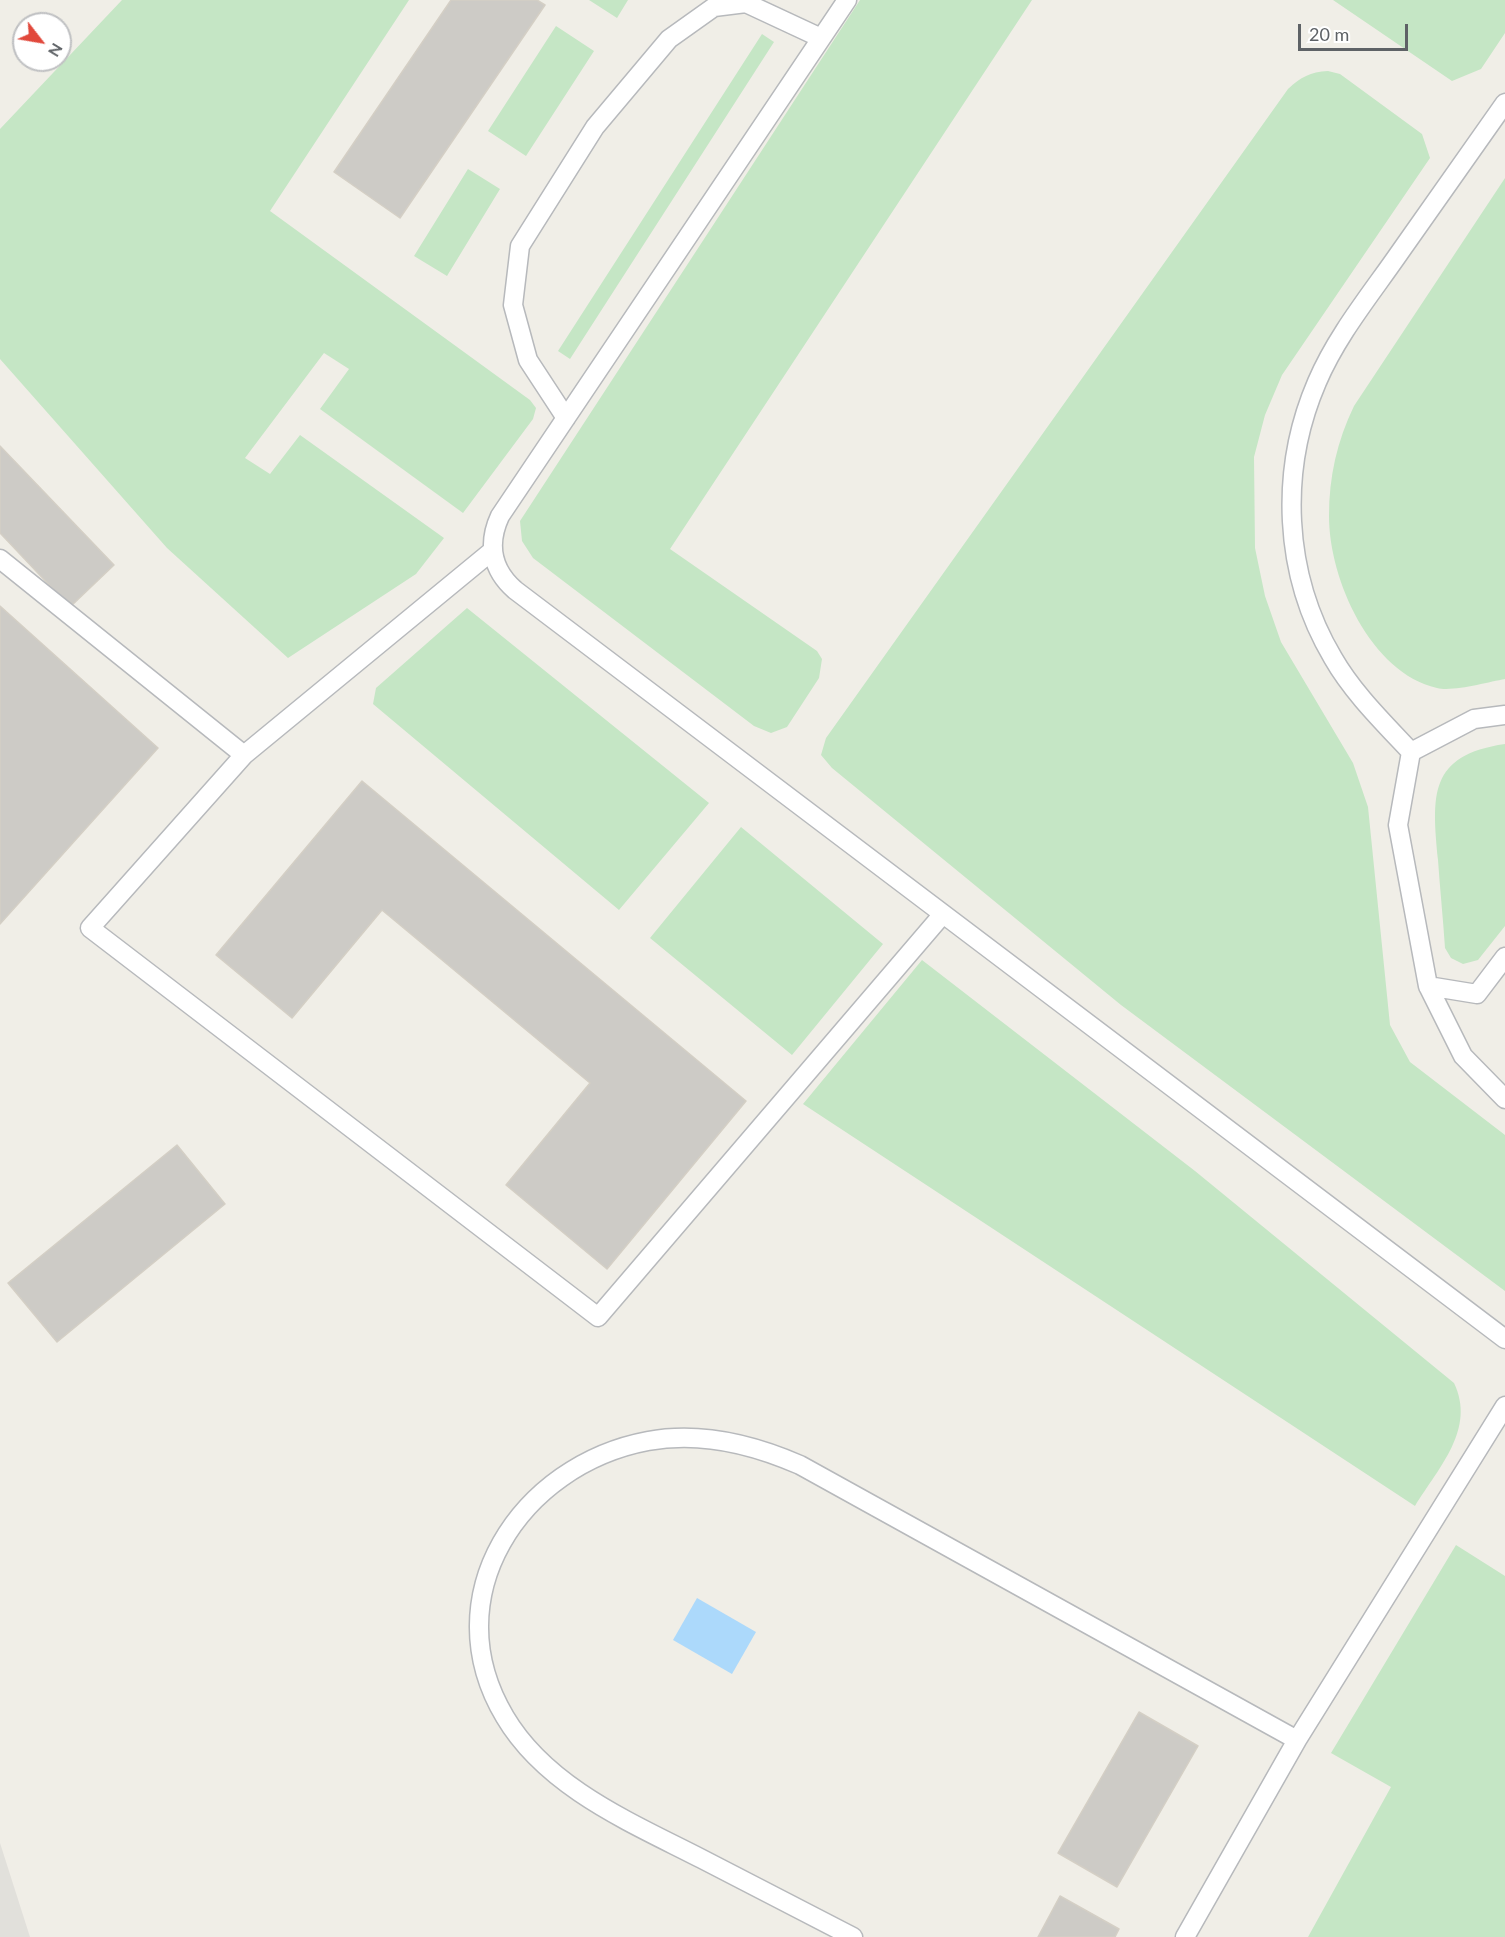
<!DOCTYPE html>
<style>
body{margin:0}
#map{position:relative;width:1505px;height:1937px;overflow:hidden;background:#f0eee7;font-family:Lato,sans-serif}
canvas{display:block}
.north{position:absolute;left:12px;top:12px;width:60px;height:60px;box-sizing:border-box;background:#fff;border:2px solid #bfc0c2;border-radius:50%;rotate:121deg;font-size:16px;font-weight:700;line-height:24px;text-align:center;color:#5e6266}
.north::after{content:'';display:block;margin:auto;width:21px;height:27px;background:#e1483b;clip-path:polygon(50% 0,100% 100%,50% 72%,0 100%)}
.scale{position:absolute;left:1298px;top:24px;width:110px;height:27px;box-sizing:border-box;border:3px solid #5e6266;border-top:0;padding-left:8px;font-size:18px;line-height:21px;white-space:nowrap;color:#5e6266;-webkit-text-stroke:4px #fff;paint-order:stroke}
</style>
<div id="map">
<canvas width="1505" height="1937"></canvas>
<div class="north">N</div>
<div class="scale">20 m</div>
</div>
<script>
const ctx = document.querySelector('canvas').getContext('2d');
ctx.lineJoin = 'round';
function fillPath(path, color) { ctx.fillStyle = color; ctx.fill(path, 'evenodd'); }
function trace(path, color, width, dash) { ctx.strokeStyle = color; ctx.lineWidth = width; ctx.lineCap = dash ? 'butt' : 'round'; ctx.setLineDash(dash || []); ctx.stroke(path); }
const industrial = new Path2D(`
 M 0,1843 L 30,1937 L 0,1937 Z`);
const green = new Path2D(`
 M 122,0 L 409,0 L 270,211 L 530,400 L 536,408 L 533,419 L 463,513 L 320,409 L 349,369 L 324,353 L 245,458 L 270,474 L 300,435 L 444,538 L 416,574 L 288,658 L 167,548 L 0,359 L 0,129 Z
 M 589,0 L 628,0 L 617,18 Z
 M 860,0 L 1032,0 L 670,549 L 817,651 L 822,659 L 819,678 L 787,727 L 771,733 L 754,726 L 533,558 L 522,541 L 520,521 Z
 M 1333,0 L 1505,0 L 1505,33 L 1481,69 L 1452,81 Z
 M 556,26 L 594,51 L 526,156 L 488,131 Z
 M 762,34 L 774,42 L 570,359 L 558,351 Z
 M 1328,71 L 1340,74 L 1422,134 L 1430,158 L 1282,375 L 1265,415 L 1254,457 L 1255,548 L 1265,596 L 1281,642 L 1353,763 L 1368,807 L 1390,1025 L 1410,1062 L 1505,1135 L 1505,1291 L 1121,1005 L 832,768 L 821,755 L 826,738 L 1288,89 C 1301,77 1310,72 1328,71 Z
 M 468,169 L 500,189 L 447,276 L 414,256 Z
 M 1505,178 L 1505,679 C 1488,682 1453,692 1437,688 C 1371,673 1329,580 1329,516 C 1329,477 1337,441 1354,406 Z
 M 467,608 L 709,803 L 619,910 L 373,704 L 376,688 Z
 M 1505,744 L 1505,926 L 1478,960 L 1463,964 L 1451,958 L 1445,948 C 1443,918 1440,889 1438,860 C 1432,796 1428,755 1505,744 Z
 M 741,827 L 883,944 L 792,1055 L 650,938 Z
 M 922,960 L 1195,1171 L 1454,1383 C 1476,1429 1439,1467 1415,1506 L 803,1104 Z
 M 1456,1545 L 1505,1576 L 1505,1937 L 1308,1937 L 1391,1787 L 1331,1753 Z`);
const water = new Path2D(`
 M 697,1598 L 756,1632 L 732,1674 L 673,1640 Z`);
const building = new Path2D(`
 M 451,0 L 537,0 L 545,5 L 400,218 L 334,172 Z
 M 0,446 L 114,565 L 70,607 L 0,533 Z
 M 0,606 L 158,748 L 0,924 Z
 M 362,781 L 746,1101 L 607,1269 L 506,1185 L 590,1083 L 382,910 L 292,1018 L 216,955 Z
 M 177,1145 L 225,1204 L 57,1342 L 8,1283 Z
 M 1139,1712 L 1198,1746 L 1117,1887 L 1058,1853 Z
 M 1060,1896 L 1119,1929 L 1115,1937 L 1038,1937 Z`);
const lane = new Path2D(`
 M 847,0 L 500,516 C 487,544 492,570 515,590 L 1505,1339
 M 566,418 L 528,360 L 513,305 L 520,246 L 595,127 L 669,39 L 714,7 L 746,3 L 821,38
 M 492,551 L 244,755 L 90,928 L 598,1317 L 943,914
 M 0,559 L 244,755
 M 1411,752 C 1384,723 1353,693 1333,658 C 1283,574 1279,470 1317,382 C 1337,335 1371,294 1400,252 C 1435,202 1470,152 1505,103
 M 1411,752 L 1398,825 L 1428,986 L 1477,994 L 1505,957
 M 1411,752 L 1474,719 L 1505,715
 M 1428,986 L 1463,1056 L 1505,1099
 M 853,1937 C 803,1911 752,1885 702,1859 C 632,1823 547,1788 505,1717 C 433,1597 520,1465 648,1441 C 701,1431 752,1444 800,1465 L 1297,1740
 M 1185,1937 L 1297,1740 L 1505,1406`);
fillPath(industrial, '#e1e0db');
fillPath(green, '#c5e6c5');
fillPath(water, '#acd9fb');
fillPath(building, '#cdcbc6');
trace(building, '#d4cfc5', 1.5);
trace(lane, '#b7b9bc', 21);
trace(lane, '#fff', 18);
</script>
